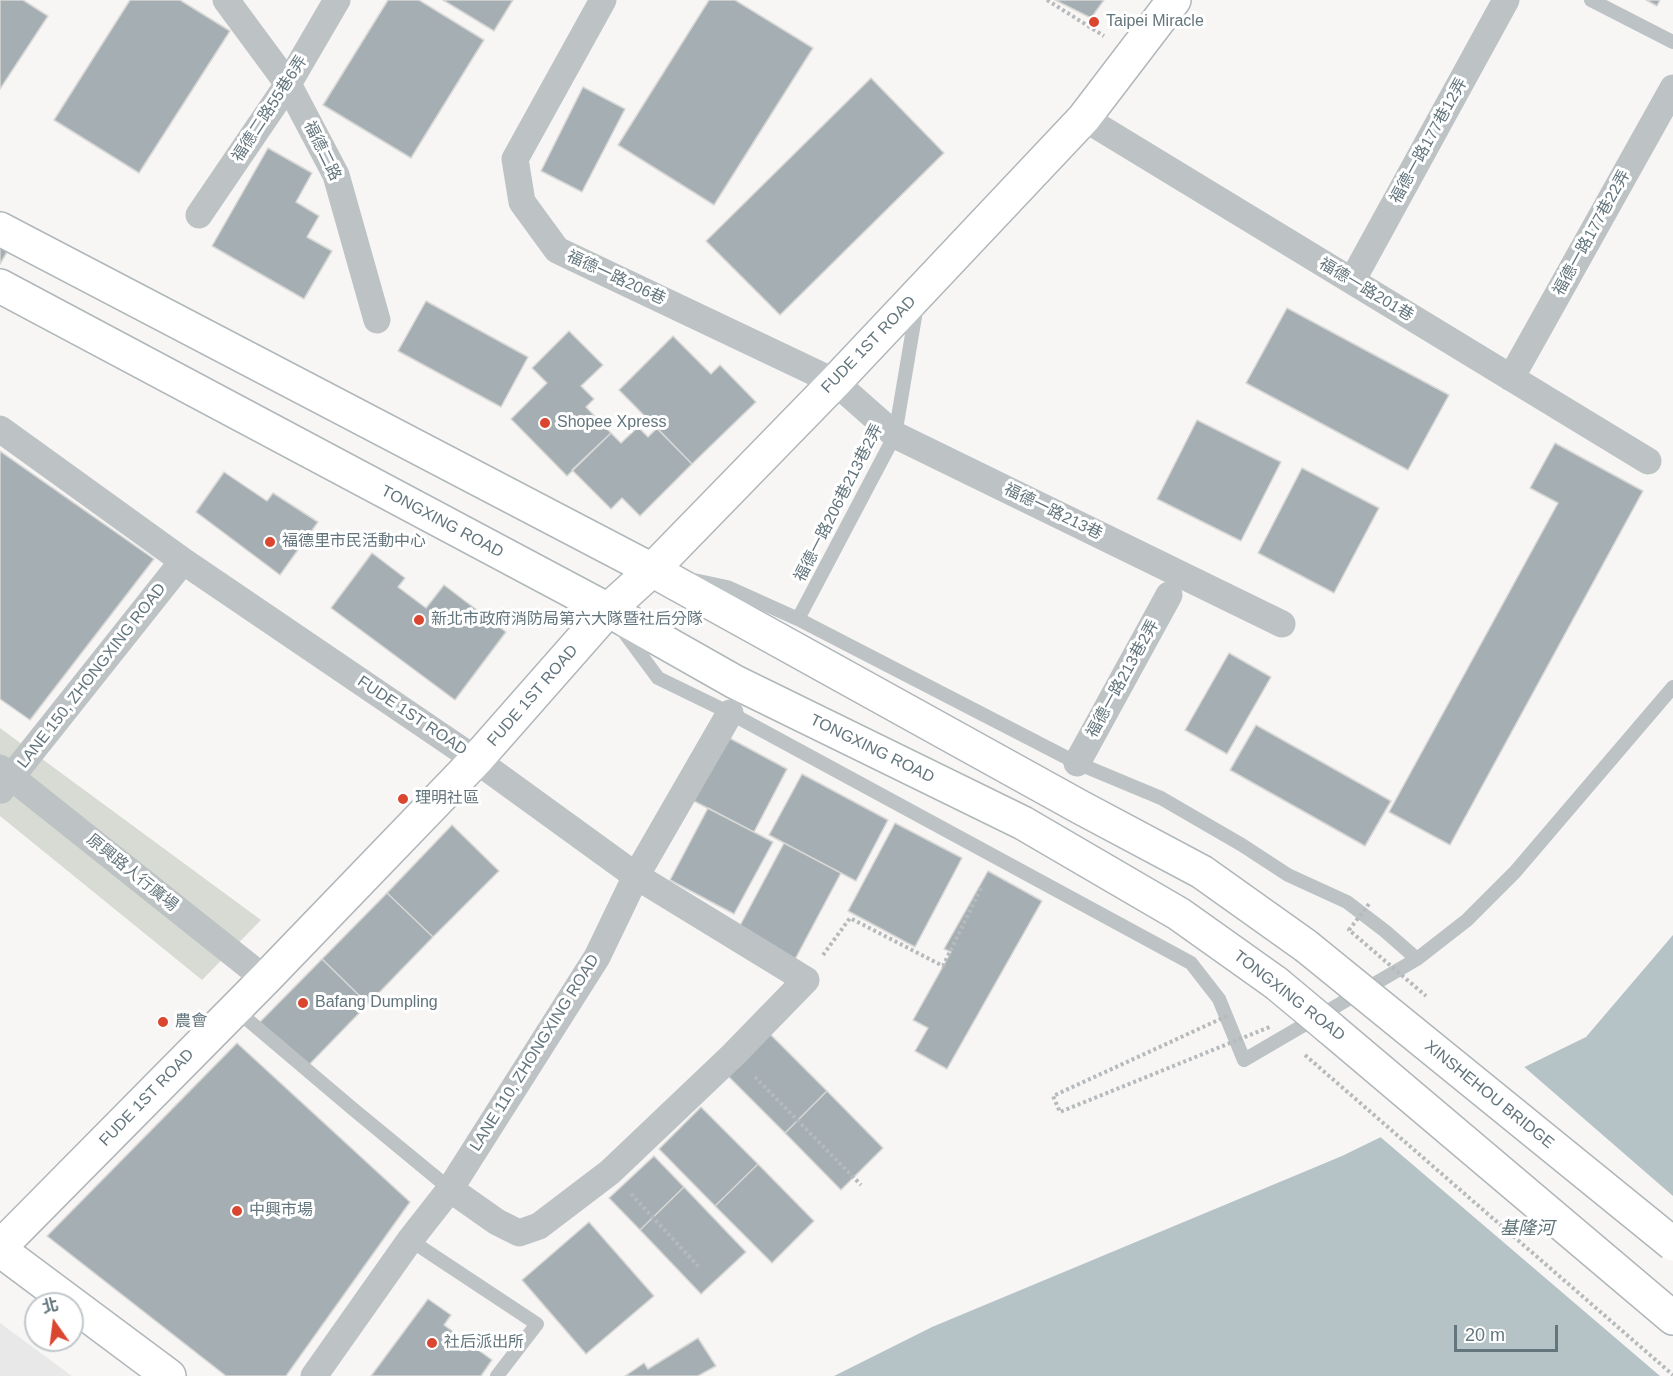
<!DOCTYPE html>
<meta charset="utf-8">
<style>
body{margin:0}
#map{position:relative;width:1673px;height:1376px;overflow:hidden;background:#f7f6f4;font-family:Helvetica,"Noto Sans TC",sans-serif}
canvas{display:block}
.north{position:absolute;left:24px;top:1292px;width:60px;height:60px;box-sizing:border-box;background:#fff;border:2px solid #c1c8cb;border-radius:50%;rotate:346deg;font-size:16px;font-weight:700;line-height:24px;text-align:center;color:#63757d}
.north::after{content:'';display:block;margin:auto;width:21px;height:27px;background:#da4630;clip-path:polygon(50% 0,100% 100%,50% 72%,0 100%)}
.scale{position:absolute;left:1454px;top:1325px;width:104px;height:27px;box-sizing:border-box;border:3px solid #63757d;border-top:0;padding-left:8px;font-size:18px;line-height:21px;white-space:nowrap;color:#63757d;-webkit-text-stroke:4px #fff;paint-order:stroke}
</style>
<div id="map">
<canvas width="1673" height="1376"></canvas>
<div class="north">北</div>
<div class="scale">20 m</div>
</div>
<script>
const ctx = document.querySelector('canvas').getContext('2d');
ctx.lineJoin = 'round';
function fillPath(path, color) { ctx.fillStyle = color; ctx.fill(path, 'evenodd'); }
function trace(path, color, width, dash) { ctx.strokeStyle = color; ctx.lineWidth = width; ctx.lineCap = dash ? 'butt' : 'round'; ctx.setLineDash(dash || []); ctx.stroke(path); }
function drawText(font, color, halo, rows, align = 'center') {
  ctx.font = font + ' Helvetica,"Noto Sans TC",sans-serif'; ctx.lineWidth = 6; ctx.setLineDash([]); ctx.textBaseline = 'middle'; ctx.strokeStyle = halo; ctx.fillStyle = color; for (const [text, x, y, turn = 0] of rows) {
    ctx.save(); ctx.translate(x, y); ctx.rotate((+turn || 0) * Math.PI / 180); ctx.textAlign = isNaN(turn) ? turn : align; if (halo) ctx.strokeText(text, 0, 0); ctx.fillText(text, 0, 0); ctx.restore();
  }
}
const built = new Path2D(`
 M 0,1323 L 72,1376 L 0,1376 Z`);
const green = new Path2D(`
 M 0,728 L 261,920 L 202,980 L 0,816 Z`);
const water = new Path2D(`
 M 1673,935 L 1673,1376 L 834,1376 L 932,1327 L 1342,1156 L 1586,1037 Z`);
const pier = new Path2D(`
 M 1522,1065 L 1673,1196 L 1673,1376 L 1660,1376 L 1378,1135 Z`);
const building = new Path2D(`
 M 0,0 L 23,0 L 48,16 L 0,89 Z
 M 130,0 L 180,0 L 230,31 L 139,173 L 54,120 Z
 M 388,0 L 419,0 L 484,40 L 411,158 L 323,105 Z
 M 443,0 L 513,0 L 494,31 Z
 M 709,0 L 735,0 L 813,48 L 714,205 L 618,145 Z
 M 1055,0 L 1104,0 L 1091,18 Z
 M 1646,0 L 1660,0 L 1657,6 Z
 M 871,78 L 944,153 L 780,315 L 706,241 Z
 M 583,87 L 625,109 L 582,192 L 541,171 Z
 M 268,148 L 312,173 L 296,202 L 319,216 L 307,237 L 332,251 L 304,299 L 212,246 Z
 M 0,233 L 14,240 L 0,264 Z
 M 426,301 L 528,357 L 501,407 L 398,351 Z
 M 1287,308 L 1449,395 L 1408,470 L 1246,383 Z
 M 569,331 L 603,365 L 581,386 L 594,399 L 586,407 L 611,433 L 567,476 L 511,419 L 547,383 L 532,368 Z
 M 673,336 L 711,374 L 720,365 L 756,402 L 692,464 L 619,390 Z
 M 1197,420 L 1281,462 L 1241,541 L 1157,499 Z
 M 638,427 L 648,437 L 657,428 L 692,464 L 640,516 L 622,498 L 611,509 L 572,470 L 611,433 L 621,443 Z
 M 1555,443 L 1643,491 L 1450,845 L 1389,812 L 1558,503 L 1530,488 Z
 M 0,451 L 154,559 L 30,720 L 0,699 Z
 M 1302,468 L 1379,508 L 1334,593 L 1258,553 Z
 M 224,472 L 267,501 L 273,493 L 318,522 L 280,575 L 196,512 Z
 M 372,553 L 405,578 L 398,587 L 426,608 L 444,585 L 506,632 L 455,700 L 331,608 Z
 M 1229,653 L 1271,677 L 1227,754 L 1185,730 Z
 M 1256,725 L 1391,801 L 1365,846 L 1230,770 Z
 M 722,734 L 787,769 L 754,832 L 688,798 Z
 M 802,774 L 888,820 L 856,881 L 769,835 Z
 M 708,808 L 773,842 L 734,914 L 670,880 Z
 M 895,823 L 962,858 L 915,947 L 848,911 Z
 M 452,825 L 499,871 L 433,937 L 387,893 Z
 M 784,843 L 841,873 L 792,965 L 735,935 Z
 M 988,871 L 1042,901 L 947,1069 L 915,1051 L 928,1028 L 913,1020 L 951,952 L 944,949 Z
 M 387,893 L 433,937 L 368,1004 L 322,959 Z
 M 322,959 L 368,1004 L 303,1071 L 256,1026 Z
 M 770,1034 L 827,1091 L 785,1133 L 728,1076 Z
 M 237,1043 L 410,1202 L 286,1376 L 226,1376 L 47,1236 Z
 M 827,1091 L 883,1148 L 841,1190 L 785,1133 Z
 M 701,1107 L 758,1164 L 715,1206 L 659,1149 Z
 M 654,1156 L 684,1187 L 640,1230 L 609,1198 Z
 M 758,1164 L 814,1221 L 772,1263 L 715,1206 Z
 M 684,1187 L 746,1252 L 701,1294 L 640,1230 Z
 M 589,1222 L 654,1296 L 586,1354 L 522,1280 Z
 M 428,1299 L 451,1315 L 444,1325 L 492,1360 L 481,1376 L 371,1376 Z
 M 698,1338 L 716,1366 L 698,1376 L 625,1376 L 644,1363 L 648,1369 Z`);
const path = new Path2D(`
 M 1047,0 L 1104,36
 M 823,955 L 850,918 L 943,966 L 982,886
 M 755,1077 L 861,1185
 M 631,1194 L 699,1267`);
const lane = new Path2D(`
 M 1591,0 L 1673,42
 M 694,580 L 727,587 L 798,619 L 1077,763 L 1161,798 L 1242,845 L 1288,875 L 1347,902 L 1385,931 L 1417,959
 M 798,619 L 895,435 L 917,305
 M 621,628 L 658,678 L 730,713 L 1191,963 L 1219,999 L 1244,1060 L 1417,959 L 1467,920 L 1515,872 L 1673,687
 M 235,1009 L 353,1109 L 450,1189
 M 410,1240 L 537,1324 L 497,1376`);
const street = new Path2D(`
 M 226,0 L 288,84 L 336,175 L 377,320
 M 603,0 L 515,159 L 522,202 L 557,250 L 835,382 L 895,435 L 1282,624
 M 1084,118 L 1648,461
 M 199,215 L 288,84 L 337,0
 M 1352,281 L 1506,0
 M 1511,378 L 1673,88
 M 0,429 L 183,561 L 476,760 L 636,876 L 806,980 L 733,1055 L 610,1172 L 539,1226 L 519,1233 L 497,1222 L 450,1189
 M 1077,763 L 1169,595
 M 0,768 L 265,979
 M 1,790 L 183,561
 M 314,1376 L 410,1240 L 450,1189 L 597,957 L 636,876 L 730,713`);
const secondary = new Path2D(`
 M 0,229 L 652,570 L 1080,807 L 1202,872 L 1306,946
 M 0,286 L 608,610 L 735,682 L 1023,823 L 1179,914 L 1276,983
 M 1330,1028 L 1673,1318
 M 0,1247 L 265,979 L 476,760 L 608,610 L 652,570 L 835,382 L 1084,118 L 1174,0
 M 0,1250 L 169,1376`);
const pathBridge = new Path2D(`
 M 1369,904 L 1349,930 L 1426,996
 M 1227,1016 L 1053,1096 L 1060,1112 L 1272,1026
 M 1305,1055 L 1673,1375`);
const secondaryBridge = new Path2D(`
 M 1306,946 L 1673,1244
 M 1276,983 L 1330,1028`);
const markers = [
 [1094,22,6,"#da4630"],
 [545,423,6,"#da4630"],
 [270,542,6,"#da4630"],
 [419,620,6,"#da4630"],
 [403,799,6,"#da4630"],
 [303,1003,6,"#da4630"],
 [163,1022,6,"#da4630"],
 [237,1211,6,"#da4630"],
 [432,1343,6,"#da4630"]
];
const poiNames = [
 ["Taipei Miracle",1106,22],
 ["Shopee Xpress",557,423],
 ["福德里市民活動中心",282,542],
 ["新北市政府消防局第六大隊暨社后分隊",431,620],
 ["理明社區",415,799],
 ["Bafang Dumpling",315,1003],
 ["農會",175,1022],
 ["中興市場",249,1211],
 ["社后派出所",444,1343]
];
const streetNames = [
 ["福德二路55巷6弄",270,109,-57],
 ["福德一路177巷12弄",1429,141,-61],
 ["福德二路",322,151,64],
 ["福德一路177巷22弄",1592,233,-61],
 ["福德一路206巷",616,278,25],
 ["福德一路201巷",1366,290,31],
 ["FUDE 1ST ROAD",869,345,-46],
 ["福德一路206巷213巷2弄",839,503,-63],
 ["福德一路213巷",1053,512,26],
 ["TONGXING ROAD",442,522,28],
 ["LANE 150, ZHONGXING ROAD",92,676,-52],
 ["福德一路213巷2弄",1123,679,-61],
 ["FUDE 1ST ROAD",533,696,-49],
 ["FUDE 1ST ROAD",412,716,34],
 ["TONGXING ROAD",872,749,26],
 ["原興路人行廣場",132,873,39],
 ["TONGXING ROAD",1289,996,38],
 ["LANE 110, ZHONGXING ROAD",535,1053,-58],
 ["XINSHEHOU BRIDGE",1489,1095,39],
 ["FUDE 1ST ROAD",147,1098,-46]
];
const waterNames = [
 ["基隆河",1527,1229]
];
fillPath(built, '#e7e8e7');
fillPath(green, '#d7dbd3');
fillPath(water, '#b5c3c6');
fillPath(pier, '#f7f6f4');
fillPath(building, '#a5afb3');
trace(building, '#d8d8d6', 1.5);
trace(secondary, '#b0b7ba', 36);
trace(path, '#b6babc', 4, [3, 3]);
trace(lane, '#bdc3c5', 14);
trace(street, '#bdc3c5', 27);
trace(secondary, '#fff', 33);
trace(secondaryBridge, '#b0b7ba', 36, []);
trace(pathBridge, '#b6babc', 4, [3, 3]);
trace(secondaryBridge, '#fff', 33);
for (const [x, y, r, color] of markers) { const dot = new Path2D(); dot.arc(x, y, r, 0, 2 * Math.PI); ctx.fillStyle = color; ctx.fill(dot); trace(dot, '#fff', 2); }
drawText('16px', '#63757d', '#fff', poiNames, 'left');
drawText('16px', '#63757d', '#fff', streetNames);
drawText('italic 18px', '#5e7478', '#fff', waterNames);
</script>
